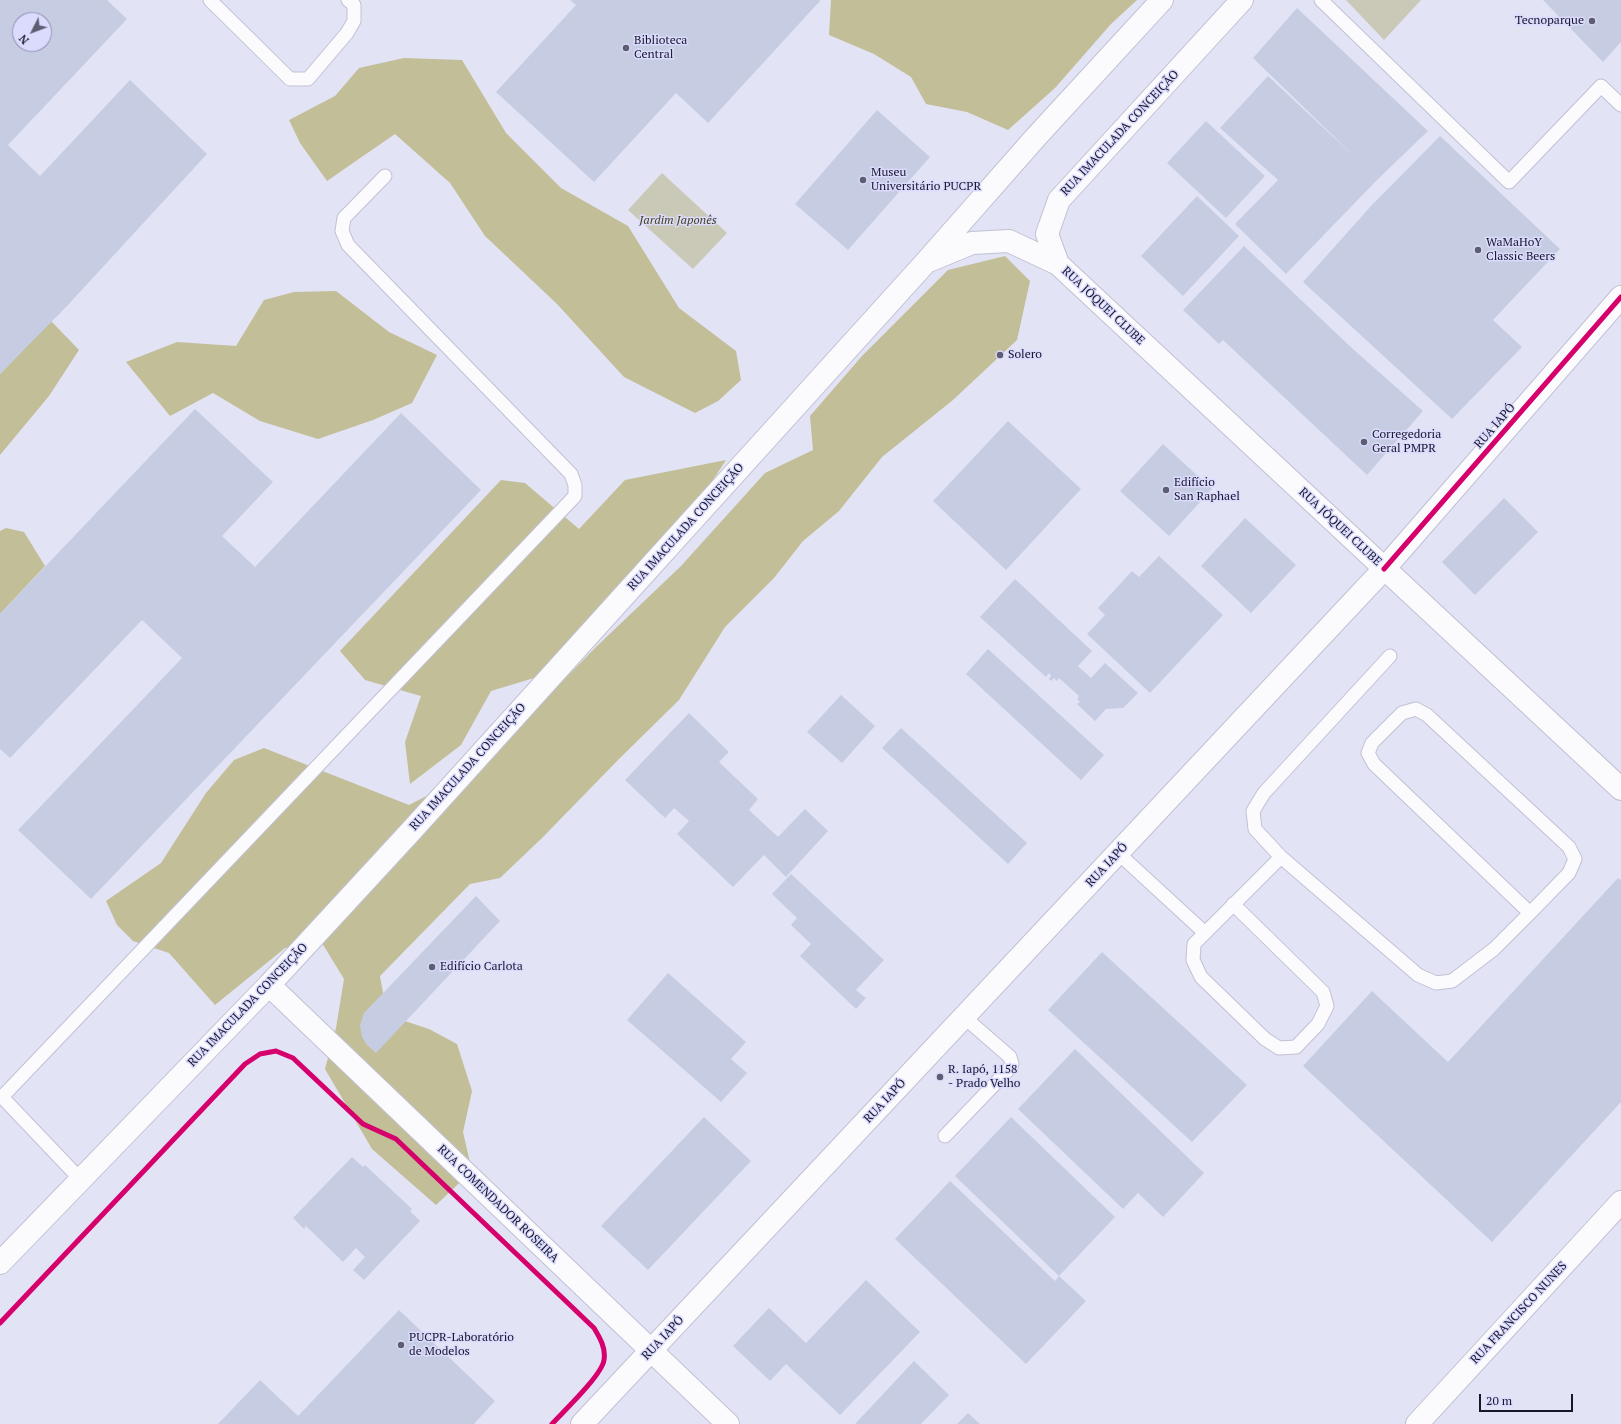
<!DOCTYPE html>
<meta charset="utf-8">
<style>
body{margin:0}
#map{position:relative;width:1621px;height:1424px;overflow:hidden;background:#e3e3f6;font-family:"PT Serif",serif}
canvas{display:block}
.north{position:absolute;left:12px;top:12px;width:40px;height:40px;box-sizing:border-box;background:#dbdbfe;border:1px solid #8d8caa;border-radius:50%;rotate:228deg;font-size:11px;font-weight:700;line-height:16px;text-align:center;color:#17162b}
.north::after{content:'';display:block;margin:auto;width:14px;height:18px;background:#5e5e72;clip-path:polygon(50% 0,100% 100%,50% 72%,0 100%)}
.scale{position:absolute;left:1479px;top:1394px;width:94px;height:18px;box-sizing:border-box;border:2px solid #17162b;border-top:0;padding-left:5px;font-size:12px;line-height:14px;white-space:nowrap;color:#17162b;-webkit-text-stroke:3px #dbdbfe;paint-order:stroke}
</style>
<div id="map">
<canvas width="1621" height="1424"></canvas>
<div class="north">N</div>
<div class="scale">20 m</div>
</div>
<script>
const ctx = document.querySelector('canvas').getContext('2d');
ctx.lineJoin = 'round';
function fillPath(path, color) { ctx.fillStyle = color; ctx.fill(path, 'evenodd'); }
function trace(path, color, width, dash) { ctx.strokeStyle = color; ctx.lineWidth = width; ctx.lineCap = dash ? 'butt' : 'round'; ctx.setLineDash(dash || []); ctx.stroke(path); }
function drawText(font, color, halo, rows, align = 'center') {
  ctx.font = font + ' "PT Serif",serif'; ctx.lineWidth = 3; ctx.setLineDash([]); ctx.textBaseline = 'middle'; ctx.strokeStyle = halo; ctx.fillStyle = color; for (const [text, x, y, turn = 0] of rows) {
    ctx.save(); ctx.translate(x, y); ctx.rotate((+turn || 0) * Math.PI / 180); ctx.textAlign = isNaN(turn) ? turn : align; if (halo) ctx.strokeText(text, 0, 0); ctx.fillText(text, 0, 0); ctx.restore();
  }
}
const green = new Path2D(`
 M 1346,0 L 1421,0 L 1384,40 Z
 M 662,173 L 727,233 L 693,269 L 628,210 Z`);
const forest = new Path2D(`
 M 831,0 L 1137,0 L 1111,24 L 1055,88 L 1008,130 L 967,112 L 926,104 L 911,77 L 874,54 L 829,35 Z
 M 404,58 L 462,60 L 506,133 L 561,188 L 628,226 L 679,308 L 736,351 L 741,380 L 718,401 L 695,413 L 624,377 L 557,304 L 485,236 L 450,183 L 395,134 L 327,181 L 300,143 L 289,120 L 335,96 L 359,68 Z
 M 1005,256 L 1030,281 L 1017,340 L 953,400 L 882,457 L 839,511 L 803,541 L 774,578 L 725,627 L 679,700 L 619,759 L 542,838 L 500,878 L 470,884 L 380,976 L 387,1015 L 429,1029 L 457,1044 L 472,1091 L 463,1132 L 472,1171 L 436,1205 L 372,1149 L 325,1069 L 336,1028 L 344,979 L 322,943 L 285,948 L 215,1005 L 169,953 L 133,941 L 117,925 L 106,901 L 161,863 L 206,793 L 234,760 L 264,748 L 409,805 L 473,772 L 596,647 L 681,566 L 765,473 L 813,450 L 810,416 L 862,356 L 948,270 Z
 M 336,291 L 389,332 L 437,355 L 412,403 L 373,420 L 318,439 L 260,421 L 213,393 L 170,416 L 126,362 L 177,342 L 236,346 L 264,300 L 294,292 Z
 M 51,321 L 79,350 L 49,396 L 0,455 L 0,374 Z
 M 726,460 L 702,497 L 607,603 L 534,678 L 491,691 L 461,745 L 410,784 L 405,742 L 421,696 L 365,680 L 340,651 L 501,480 L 525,483 L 579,529 L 625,480 Z
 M 6,528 L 24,532 L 45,566 L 0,614 L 0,531 Z`);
const building = new Path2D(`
 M 0,0 L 107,0 L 127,19 L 8,145 L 40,176 L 130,80 L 207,154 L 67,306 L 0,374 ZM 20,20 L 44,20 L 44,44 L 20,44 Z
 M 570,0 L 819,0 L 820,1 L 708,123 L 676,93 L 594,182 L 496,92 L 576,5 Z
 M 1543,0 L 1621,0 L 1621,42 L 1603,62 Z
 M 1297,8 L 1428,131 L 1378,179 L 1286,274 L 1235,224 L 1278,180 L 1220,128 L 1268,76 L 1356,158 L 1253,58 Z
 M 877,110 L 930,157 L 848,250 L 795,204 Z
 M 1206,121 L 1265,176 L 1226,218 L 1167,163 Z
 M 1440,136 L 1560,249 L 1493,320 L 1522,347 L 1452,419 L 1303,282 L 1371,206 Z
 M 1197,196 L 1239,236 L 1183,296 L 1141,256 Z
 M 1244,246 L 1354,350 L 1423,411 L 1367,475 L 1223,340 L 1219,344 L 1183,310 Z
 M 195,409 L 273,482 L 222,536 L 255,567 L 401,413 L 481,490 L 91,899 L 18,830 L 182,658 L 142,620 L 10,758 L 0,749 L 0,614 Z
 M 1008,421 L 1081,489 L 1006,570 L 933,501 Z
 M 1163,444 L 1212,489 L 1169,536 L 1120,491 Z
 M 1504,498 L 1538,532 L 1475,595 L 1442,562 Z
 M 1245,518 L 1296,565 L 1251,613 L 1201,566 Z
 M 1159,556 L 1223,615 L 1150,693 L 1087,634 L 1105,615 L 1098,608 L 1132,571 L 1139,577 Z
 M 1015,579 L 1092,651 L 1078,666 L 1091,678 L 1105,663 L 1138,693 L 1123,708 L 1106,709 L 1095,721 L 1077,704 L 1080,702 L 1077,699 L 1079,696 L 1059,678 L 1057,681 L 1054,678 L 1051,681 L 1049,679 L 1051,676 L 1049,673 L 1046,677 L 980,617 Z
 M 988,649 L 1104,755 L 1081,780 L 966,674 Z
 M 841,695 L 875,726 L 842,763 L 807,732 Z
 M 689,713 L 729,752 L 719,762 L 758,799 L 749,810 L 778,837 L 805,809 L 828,831 L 786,877 L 764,855 L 733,887 L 677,834 L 689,821 L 674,808 L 665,818 L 625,780 Z
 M 901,728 L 1027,843 L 1008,864 L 882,748 Z
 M 791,874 L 884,960 L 856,990 L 866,998 L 856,1009 L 800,956 L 811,944 L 791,925 L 797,918 L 772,894 Z
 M 1618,878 L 1621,880 L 1621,1102 L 1492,1242 L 1303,1066 L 1372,991 L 1448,1062 Z
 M 476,896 L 500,921 L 376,1053 L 367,1045 L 362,1037 L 360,1025 L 364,1013 Z
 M 1102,952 L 1247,1085 L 1192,1142 L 1048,1010 Z
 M 668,973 L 746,1042 L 731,1059 L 747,1073 L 721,1102 L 627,1020 Z
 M 1075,1049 L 1204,1173 L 1163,1217 L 1138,1193 L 1123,1209 L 1018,1109 Z
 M 704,1117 L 751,1161 L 648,1270 L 601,1226 Z
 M 1011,1117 L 1115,1217 L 1059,1276 L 1086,1301 L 1026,1364 L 895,1239 L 950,1181 L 1055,1281 L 1059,1276 L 955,1176 Z
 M 352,1157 L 363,1167 L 365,1165 L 412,1209 L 410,1211 L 420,1221 L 364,1280 L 353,1270 L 365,1257 L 356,1248 L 343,1262 L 306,1226 L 304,1229 L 293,1218 Z
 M 866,1280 L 920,1332 L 840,1415 L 786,1364 L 770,1381 L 733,1346 L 769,1308 L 806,1343 Z
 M 399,1310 L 495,1401 L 474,1424 L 218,1424 L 260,1380 L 298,1416 Z
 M 914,1361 L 949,1395 L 921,1424 L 855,1424 Z
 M 968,1413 L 980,1424 L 957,1424 Z`);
const lane = new Path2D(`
 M 210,0 L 290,79 L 308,79 L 347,33 L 354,21 L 354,5 L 348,0
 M 1321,0 L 1509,182 L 1601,86 L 1621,105
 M 1390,656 L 1264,793 L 1253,811 L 1255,829 L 1281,857 L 1418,975 L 1436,983 L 1452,981 L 1494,949 L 1530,913 L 1569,873 L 1575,859 L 1569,847 L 1427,715 L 1416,709 L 1402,713 L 1372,743 L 1368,753 L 1374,764 L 1530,913
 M 1118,853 L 1205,933
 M 1233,904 L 1323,992 L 1327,1006 L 1318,1024 L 1296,1047 L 1279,1048 L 1265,1039 L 1201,977 L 1193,960 L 1194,944 L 1281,857
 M 945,1136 L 1009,1069 L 1012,1064 L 1010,1057 L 964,1017
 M 81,1180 L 2,1097 L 575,496 L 575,485 L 571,474 L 348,245 L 342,231 L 344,218 L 385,176`);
const street = new Path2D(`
 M 1384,569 L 1621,297`);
const secondary = new Path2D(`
 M 931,260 L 972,243 L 1009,241 L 1058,264 L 1621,789
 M 1058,264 L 1047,234 L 1059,200 L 1242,0
 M 269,985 L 728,1424
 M 0,1263 L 269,985 L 412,830 L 926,262 L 1036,137 L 1162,0
 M 582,1424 L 1384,569`);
const primary = new Path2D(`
 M 1417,1424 L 1621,1202`);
const cycleway = new Path2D(`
 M 1384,569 L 1621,297
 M 0,1323 L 245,1064 L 260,1054 L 276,1051 L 293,1058 L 363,1124 L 396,1139 L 594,1328 C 600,1338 606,1348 604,1360 C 602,1375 564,1411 552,1424`);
const markers = [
 [1592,21,4,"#5e5e72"],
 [626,48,4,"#5e5e72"],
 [863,180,4,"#5e5e72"],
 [1478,250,4,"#5e5e72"],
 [1000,355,4,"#5e5e72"],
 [1364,442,4,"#5e5e72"],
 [1166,490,4,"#5e5e72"],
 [432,967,4,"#5e5e72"],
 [940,1077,4,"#5e5e72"],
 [401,1345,4,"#5e5e72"]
];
const poiNames = [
 ["Tecnoparque",1584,21,"right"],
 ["Biblioteca",634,41],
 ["Central",634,55],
 ["Museu",871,173],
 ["Universitário PUCPR",871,187],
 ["WaMaHoY",1486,243],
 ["Classic Beers",1486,257],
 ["Solero",1008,355],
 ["Corregedoria",1372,435],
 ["Geral PMPR",1372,449],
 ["Edifício",1174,483],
 ["San Raphael",1174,497],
 ["Edifício Carlota",440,967],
 ["R. Iapó, 1158",948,1070],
 ["- Prado Velho",948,1084],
 ["PUCPR-Laboratório",409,1338],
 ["de Modelos",409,1352]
];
const streetNames = [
 ["RUA IMACULADA CONCEIÇÃO",1120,133,-47],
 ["RUA JÓQUEI CLUBE",1103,306,43],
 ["RUA IAPÓ",1495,426,-49],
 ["RUA IMACULADA CONCEIÇÃO",686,527,-48],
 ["RUA JÓQUEI CLUBE",1340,527,43],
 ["RUA IMACULADA CONCEIÇÃO",468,767,-48],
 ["RUA IAPÓ",1107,865,-47],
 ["RUA IMACULADA CONCEIÇÃO",248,1005,-46],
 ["RUA IAPÓ",885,1101,-47],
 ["RUA COMENDADOR ROSEIRA",498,1204,44],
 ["RUA FRANCISCO NUNES",1519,1313,-47],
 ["RUA IAPÓ",663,1338,-47]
];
const parkNames = [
 ["Jardim Japonês",678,221]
];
fillPath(green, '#cac8b6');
fillPath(forest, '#c2be97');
fillPath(building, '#c6cde3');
trace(lane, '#c1c0d4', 15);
trace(street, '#c1c0d4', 24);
trace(secondary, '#c1c0d4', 24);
trace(primary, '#c1c0d4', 24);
trace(lane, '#fbfbfe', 13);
trace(street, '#fbfbfe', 22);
trace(secondary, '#fbfbfe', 22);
trace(primary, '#fbfbfe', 22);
trace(cycleway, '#d6006c', 5);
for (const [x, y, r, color] of markers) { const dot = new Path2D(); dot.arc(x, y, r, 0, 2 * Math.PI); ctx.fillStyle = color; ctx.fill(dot); trace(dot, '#dbdbfe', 1.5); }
drawText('12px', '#17162b', '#dbdbfe', poiNames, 'left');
drawText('12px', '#17162b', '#dbdbfe', streetNames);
drawText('italic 12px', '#44411c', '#dbdbfe', parkNames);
</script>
